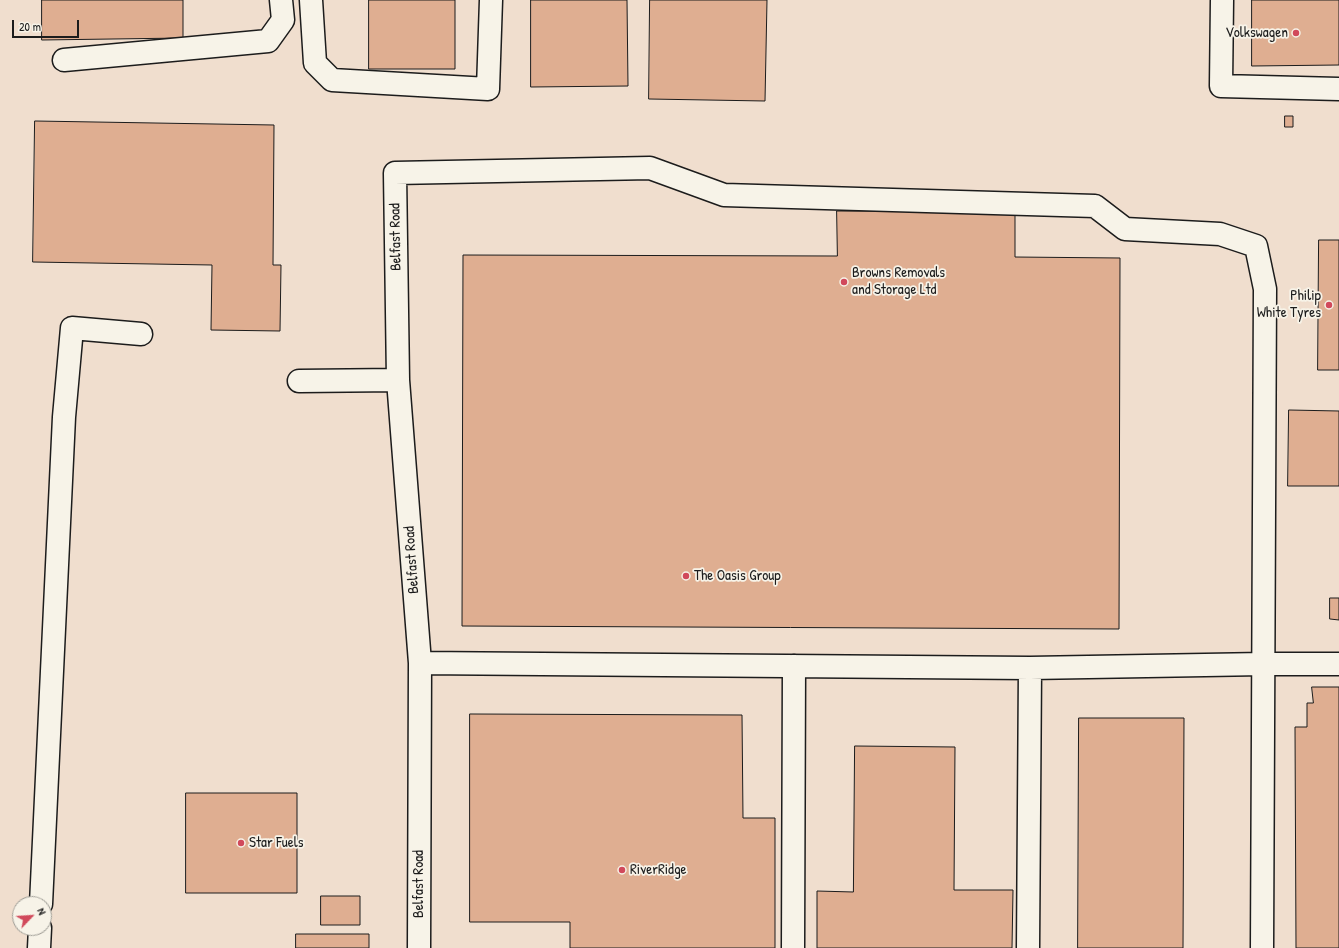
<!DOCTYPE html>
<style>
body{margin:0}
#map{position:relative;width:1339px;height:948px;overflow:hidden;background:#f7f3e8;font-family:"Patrick Hand",sans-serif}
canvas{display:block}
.north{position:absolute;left:12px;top:896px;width:40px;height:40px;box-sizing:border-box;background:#f7f3e8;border:1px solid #9f9d96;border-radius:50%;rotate:65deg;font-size:11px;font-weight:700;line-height:16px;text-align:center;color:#1c1c1c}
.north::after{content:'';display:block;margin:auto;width:14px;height:18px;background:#d1495b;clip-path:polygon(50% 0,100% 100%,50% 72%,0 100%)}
.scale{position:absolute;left:12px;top:20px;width:67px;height:18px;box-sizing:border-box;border:2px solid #1c1c1c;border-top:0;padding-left:5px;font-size:12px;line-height:14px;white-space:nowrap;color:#1c1c1c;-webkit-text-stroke:3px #f7f3e8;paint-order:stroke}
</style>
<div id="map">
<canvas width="1339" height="948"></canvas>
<div class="north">N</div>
<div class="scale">20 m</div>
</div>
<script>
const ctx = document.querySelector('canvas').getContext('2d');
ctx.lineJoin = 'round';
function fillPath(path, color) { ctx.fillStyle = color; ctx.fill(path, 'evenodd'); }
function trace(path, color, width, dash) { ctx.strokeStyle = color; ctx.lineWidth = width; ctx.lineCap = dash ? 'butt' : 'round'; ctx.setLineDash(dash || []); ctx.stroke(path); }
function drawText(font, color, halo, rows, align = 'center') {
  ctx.font = font + ' "Patrick Hand",sans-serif'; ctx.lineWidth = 3.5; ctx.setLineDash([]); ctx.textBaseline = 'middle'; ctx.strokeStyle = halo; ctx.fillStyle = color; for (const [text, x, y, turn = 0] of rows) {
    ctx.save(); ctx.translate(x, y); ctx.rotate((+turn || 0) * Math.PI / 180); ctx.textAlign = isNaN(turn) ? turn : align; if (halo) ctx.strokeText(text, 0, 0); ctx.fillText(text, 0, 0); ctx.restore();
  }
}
const built = new Path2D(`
 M 0,0 L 1339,0 L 1339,948 L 0,948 ZM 20,904 L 44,904 L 44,928 L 20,928 Z`);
const building = new Path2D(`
 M 42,0 L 183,0 L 183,38 L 42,40 Z
 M 369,0 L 455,0 L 455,69 L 369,69 Z
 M 531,0 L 627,0 L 628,86 L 531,87 Z
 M 650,0 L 767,0 L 765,101 L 649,99 Z
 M 1252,0 L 1339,0 L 1339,65 L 1252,66 Z
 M 1285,116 L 1293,116 L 1293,127 L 1285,127 Z
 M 35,121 L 274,125 L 273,265 L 281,265 L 280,331 L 211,330 L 212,265 L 33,262 Z
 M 837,211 L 1015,211 L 1015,257 L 1120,258 L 1119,629 L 462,626 L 463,255 L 837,256 Z
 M 1319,240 L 1339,240 L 1339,370 L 1318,370 Z
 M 1289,410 L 1339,411 L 1339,486 L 1288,486 Z
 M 1330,598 L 1339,598 L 1339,620 L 1330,619 Z
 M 1312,687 L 1339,687 L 1339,948 L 1296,948 L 1295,727 L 1307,727 L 1307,703 L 1313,703 Z
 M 470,714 L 742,715 L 743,818 L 775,818 L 775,948 L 570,948 L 570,922 L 470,922 Z
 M 1079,718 L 1184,718 L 1183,948 L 1078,948 Z
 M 855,746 L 955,747 L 954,890 L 1013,890 L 1012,948 L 817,948 L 817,891 L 853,892 Z
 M 186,793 L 297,793 L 297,893 L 186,893 Z
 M 321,896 L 360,896 L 360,925 L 321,925 Z
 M 296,934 L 369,934 L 369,948 L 296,948 Z`);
const minor = new Path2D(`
 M 311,0 L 315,63 L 332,80 L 488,89 L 491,0
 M 1222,0 L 1221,86 L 1339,89
 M 64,60 L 268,41 L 283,20 L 281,0
 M 299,381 L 398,380
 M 420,663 L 1030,668 L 1263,664 L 1339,664
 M 41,904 L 64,417 L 72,328 L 141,334
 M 39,948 L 40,928
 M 419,948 L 420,663 L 398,380 L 395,173 L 650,168 L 724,195 L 1095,206 L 1125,229 L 1220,234 L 1256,246 L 1265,289 L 1262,948
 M 793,948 L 794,666
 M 1028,948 L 1030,668`);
const markers = [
 [1296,33,4,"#d1495b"],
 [844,282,4,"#d1495b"],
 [1329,305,4,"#d1495b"],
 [686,576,4,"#d1495b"],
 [241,843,4,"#d1495b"],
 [622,870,4,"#d1495b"]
];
const poiNames = [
 ["Volkswagen",1288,33,"right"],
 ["Browns Removals",852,273],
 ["and Storage Ltd",852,290],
 ["Philip",1321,296,"right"],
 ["White Tyres",1321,313,"right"],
 ["The Oasis Group",694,576],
 ["Star Fuels",249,843],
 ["RiverRidge",630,870]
];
const streetNames = [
 ["Belfast Road",396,237,-91],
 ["Belfast Road",412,560,-94],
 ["Belfast Road",419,884,-90]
];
fillPath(built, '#f0dece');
fillPath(building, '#dfae91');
trace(building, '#1c1c1c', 1);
trace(minor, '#1c1c1c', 25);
trace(minor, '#f7f3e8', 22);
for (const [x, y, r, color] of markers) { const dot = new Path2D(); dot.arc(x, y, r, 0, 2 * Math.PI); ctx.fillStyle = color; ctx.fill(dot); trace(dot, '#f7f3e8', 1.5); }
drawText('15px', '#1c1c1c', '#f7f3e8', poiNames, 'left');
drawText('15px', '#1c1c1c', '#f7f3e8', streetNames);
</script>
